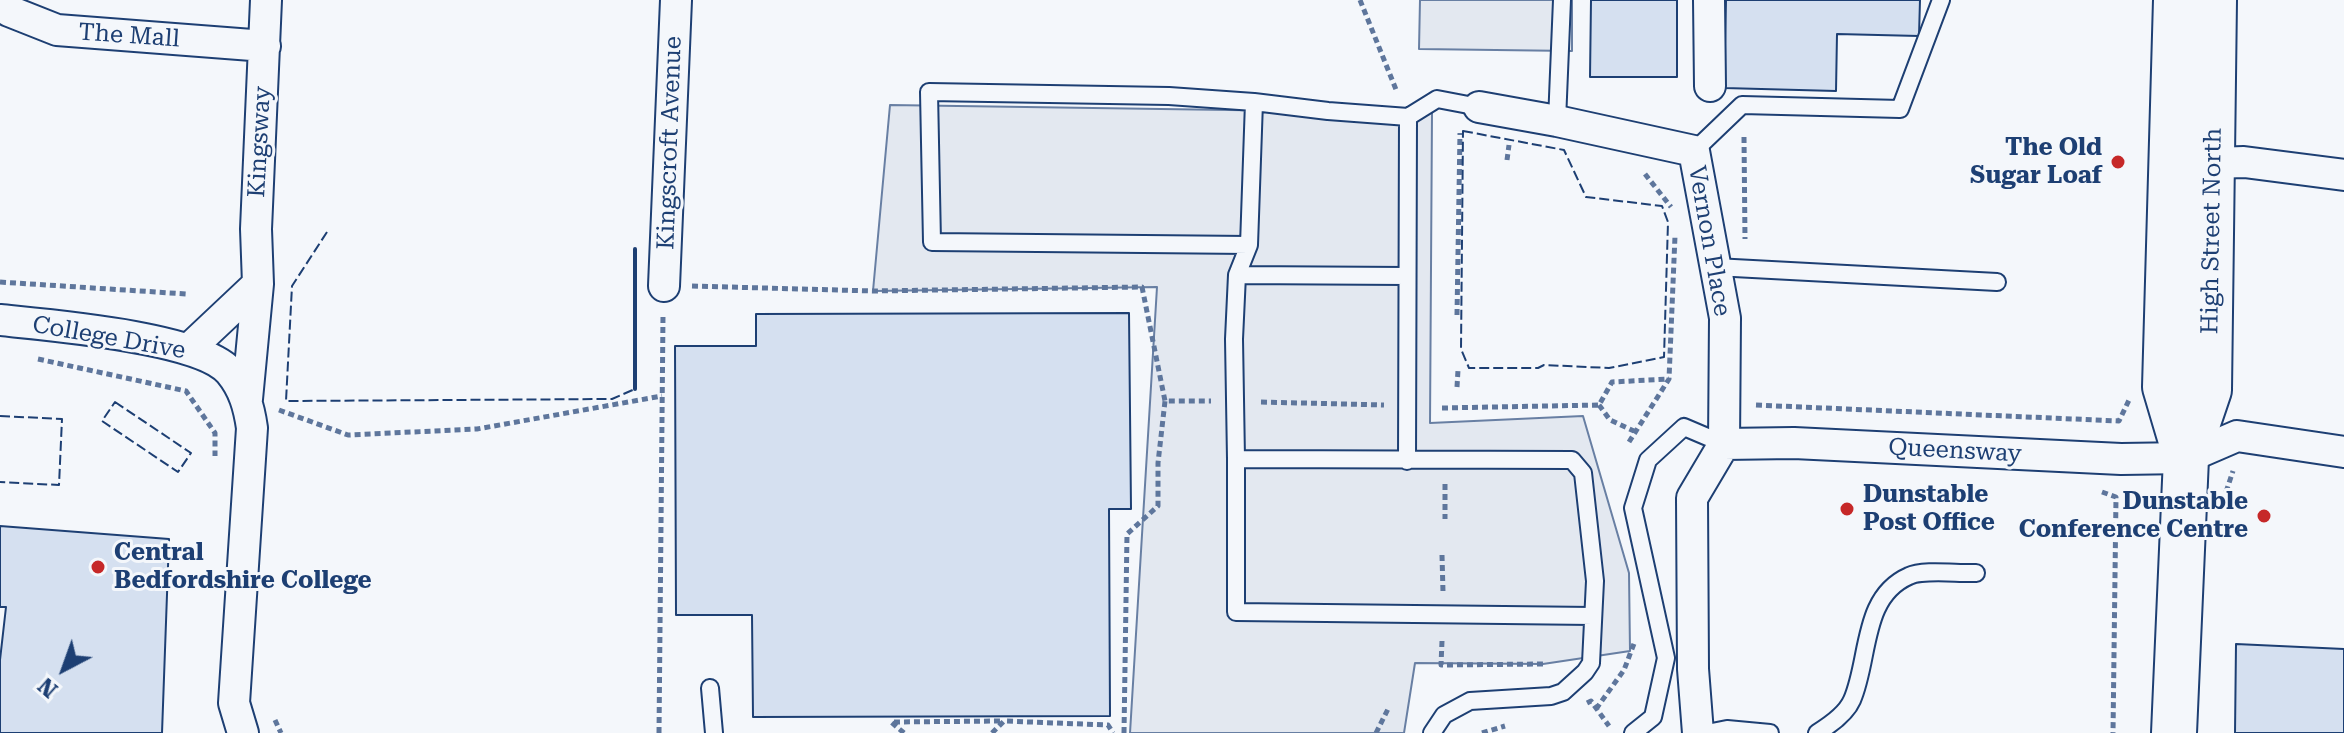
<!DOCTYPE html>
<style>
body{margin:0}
#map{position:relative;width:2344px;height:733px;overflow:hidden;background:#f4f7fb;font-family:"Roboto Serif",serif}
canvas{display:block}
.north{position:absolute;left:24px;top:629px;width:80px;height:80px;-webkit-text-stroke:6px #f4f7fb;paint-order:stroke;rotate:221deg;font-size:22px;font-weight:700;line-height:32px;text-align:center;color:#1d3f73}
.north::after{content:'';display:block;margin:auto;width:28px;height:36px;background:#1d3f73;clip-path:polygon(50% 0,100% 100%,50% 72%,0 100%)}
</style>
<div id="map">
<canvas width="2344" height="733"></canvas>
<div class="north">N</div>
</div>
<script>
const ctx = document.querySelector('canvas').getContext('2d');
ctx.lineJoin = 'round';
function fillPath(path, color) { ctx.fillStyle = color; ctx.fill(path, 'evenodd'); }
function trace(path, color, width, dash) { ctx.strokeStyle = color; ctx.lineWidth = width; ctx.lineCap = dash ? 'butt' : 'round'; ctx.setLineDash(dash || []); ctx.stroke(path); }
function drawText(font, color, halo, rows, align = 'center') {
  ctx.font = font + ' "Roboto Serif",serif'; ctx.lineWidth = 6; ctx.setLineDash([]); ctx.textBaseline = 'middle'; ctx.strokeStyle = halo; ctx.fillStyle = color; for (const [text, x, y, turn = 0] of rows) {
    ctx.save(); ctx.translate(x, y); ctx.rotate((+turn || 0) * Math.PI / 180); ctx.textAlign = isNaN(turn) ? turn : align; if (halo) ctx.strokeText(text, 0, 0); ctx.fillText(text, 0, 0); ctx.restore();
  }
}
const parking = new Path2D(`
 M 1420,0 L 1572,0 L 1572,51 L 1419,49 Z
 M 890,105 L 1432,113 L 1430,423 L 1583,416 L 1629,573 L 1630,651 L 1543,664 L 1415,663 L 1404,733 L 1130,733 L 1157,287 L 873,291 Z`);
const building = new Path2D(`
 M 1591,0 L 1677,0 L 1677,77 L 1590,77 Z
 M 1726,0 L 1920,0 L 1919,36 L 1837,34 L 1836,91 L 1724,88 Z
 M 1129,313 L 1131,509 L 1109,509 L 1110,716 L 753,717 L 752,615 L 676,615 L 675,346 L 756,346 L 756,314 Z
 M 0,526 L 169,539 L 162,733 L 0,733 L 0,660 L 6,607 L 0,607 Z
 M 2236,644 L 2344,649 L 2344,733 L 2235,733 Z`);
const path = new Path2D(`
 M 1360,0 L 1397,92
 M 1744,137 L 1745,239
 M 1507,160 L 1509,145
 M 1645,174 L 1671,207
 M 0,282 L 187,294
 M 692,286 L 873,291 L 1142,287 L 1165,401
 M 1457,315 L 1460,133
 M 38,359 L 186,391 L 215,433 L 215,456
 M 1457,387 L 1458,370
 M 1261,402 L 1384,405
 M 1599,405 L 1610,420 L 1634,431
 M 1756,405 L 2119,421 L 2129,400
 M 1442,408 L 1599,405 L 1612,382 L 1669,379
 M 279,410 L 348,435 L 477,429 L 662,396
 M 1629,442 L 1669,379 L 1675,236
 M 1445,484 L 1445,519
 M 2102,492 L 2116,497 L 2113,733
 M 2226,492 L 2233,471
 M 1442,555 L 1443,592
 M 1442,641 L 1441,665 L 1543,664
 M 1587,703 L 1591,701 L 1609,726
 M 1596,709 L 1624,670 L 1635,641
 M 275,720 L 281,733
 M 659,733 L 663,315
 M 904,733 L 891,722 L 1004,721
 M 992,733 L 1004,721 L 1108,725 L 1113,733
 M 1124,733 L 1127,534 L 1158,506 L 1158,463 L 1165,401 L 1211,401
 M 1376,733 L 1388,709
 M 1482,733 L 1505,726`);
const lane = new Path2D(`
 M 1254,102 L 1328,111 L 1408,117 L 1407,461
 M 1408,117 L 1437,99 L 1479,107
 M 1557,121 L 1562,0
 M 1694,151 L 1742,105 L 1900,109 L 1941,0
 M 1715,267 L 1997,282
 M 1237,275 L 1407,276
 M 1236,459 L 1234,339 L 1237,275 L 1249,245 L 1254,102 L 1169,96 L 929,92 L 932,242 L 1249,245
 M 710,688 L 714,733
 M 1432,733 L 1444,715 L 1470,701 L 1551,696 L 1563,692 L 1585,672 L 1591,663 L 1595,581 L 1583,473 L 1572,460 L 1236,459 L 1236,612 L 1593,616
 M 1633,733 L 1653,717 L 1666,658 L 1633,508 L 1648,460 L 1684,427 L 1724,444
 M 1707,733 L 1727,729 L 1770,733
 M 1817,733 C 1830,725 1846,714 1852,700 C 1870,659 1861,597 1909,576 C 1923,569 1959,574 1976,573`);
const street = new Path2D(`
 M 1709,0 L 1710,86
 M 0,2 L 9,11 L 57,30 L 265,46
 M 1479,107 L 1557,121 L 1694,151 L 1725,318 L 1724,444 L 1692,498 L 1693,669 L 1698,733
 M 2214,163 L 2244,162 L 2344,175
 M 664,286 L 676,0
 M 0,320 C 48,325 201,337 230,372 C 244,389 249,407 252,428 L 234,703 L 243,733
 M 189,349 L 258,284
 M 247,399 L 258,284 L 256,229 L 266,0
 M 1724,444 L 1794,443 L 2121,459 L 2186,458 L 2237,436 L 2344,452`);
const primary = new Path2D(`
 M 2176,0 L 2165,387 L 2186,458
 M 2174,733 L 2186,458 L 2209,390 L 2214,0`);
const fence = new Path2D(`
 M 1463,131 L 1564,150 L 1586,197 L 1662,206 L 1668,222 L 1664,357 L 1609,368 L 1544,365 L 1538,368 L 1469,368 L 1461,349 Z
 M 327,232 L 292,286 L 286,401 L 612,399 L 635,389
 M 115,402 L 191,453 L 178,472 L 102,421 Z
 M 0,416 L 62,419 L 59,485 L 0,482`);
const wall = new Path2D(`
 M 635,389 L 635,249`);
const markers = [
 [2118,162,8,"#c62828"],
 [1847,509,8,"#c62828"],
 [2264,516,8,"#c62828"],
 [98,567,8,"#c62828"]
];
const streetNames = [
 ["The Mall",129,36,4],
 ["Kingsway",260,142,-87],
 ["Kingscroft Avenue",670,143,-88],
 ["High Street North",2212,231,-89],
 ["Vernon Place",1709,241,80],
 ["College Drive",109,338,10],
 ["Queensway",1955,451,3]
];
const poiNames = [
 ["The Old",2102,148],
 ["Sugar Loaf",2102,176],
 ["Dunstable",1863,495,"left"],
 ["Post Office",1863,523,"left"],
 ["Dunstable",2248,502],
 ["Conference Centre",2248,530],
 ["Central",114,553,"left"],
 ["Bedfordshire College",114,581,"left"]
];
fillPath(parking, '#e3e8f0');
trace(parking, '#687fa3', 2);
fillPath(building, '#d5e0f0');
trace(building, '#1d3f73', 2);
trace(lane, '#1d3f73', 20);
trace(street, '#1d3f73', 34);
trace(primary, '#1d3f73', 48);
trace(path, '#5e769c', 5, [6, 4]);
trace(lane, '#f4f7fb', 16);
trace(street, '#f4f7fb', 30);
trace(primary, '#f4f7fb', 44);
trace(fence, '#1d3f73', 2, [10, 4]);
trace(wall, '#1d3f73', 4);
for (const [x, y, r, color] of markers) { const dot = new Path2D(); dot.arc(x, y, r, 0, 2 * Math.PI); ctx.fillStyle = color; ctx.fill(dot); trace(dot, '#f4f7fb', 3); }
drawText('24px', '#1d3f73', '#f4f7fb', streetNames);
drawText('bold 24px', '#1d3f73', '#f4f7fb', poiNames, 'right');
</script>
